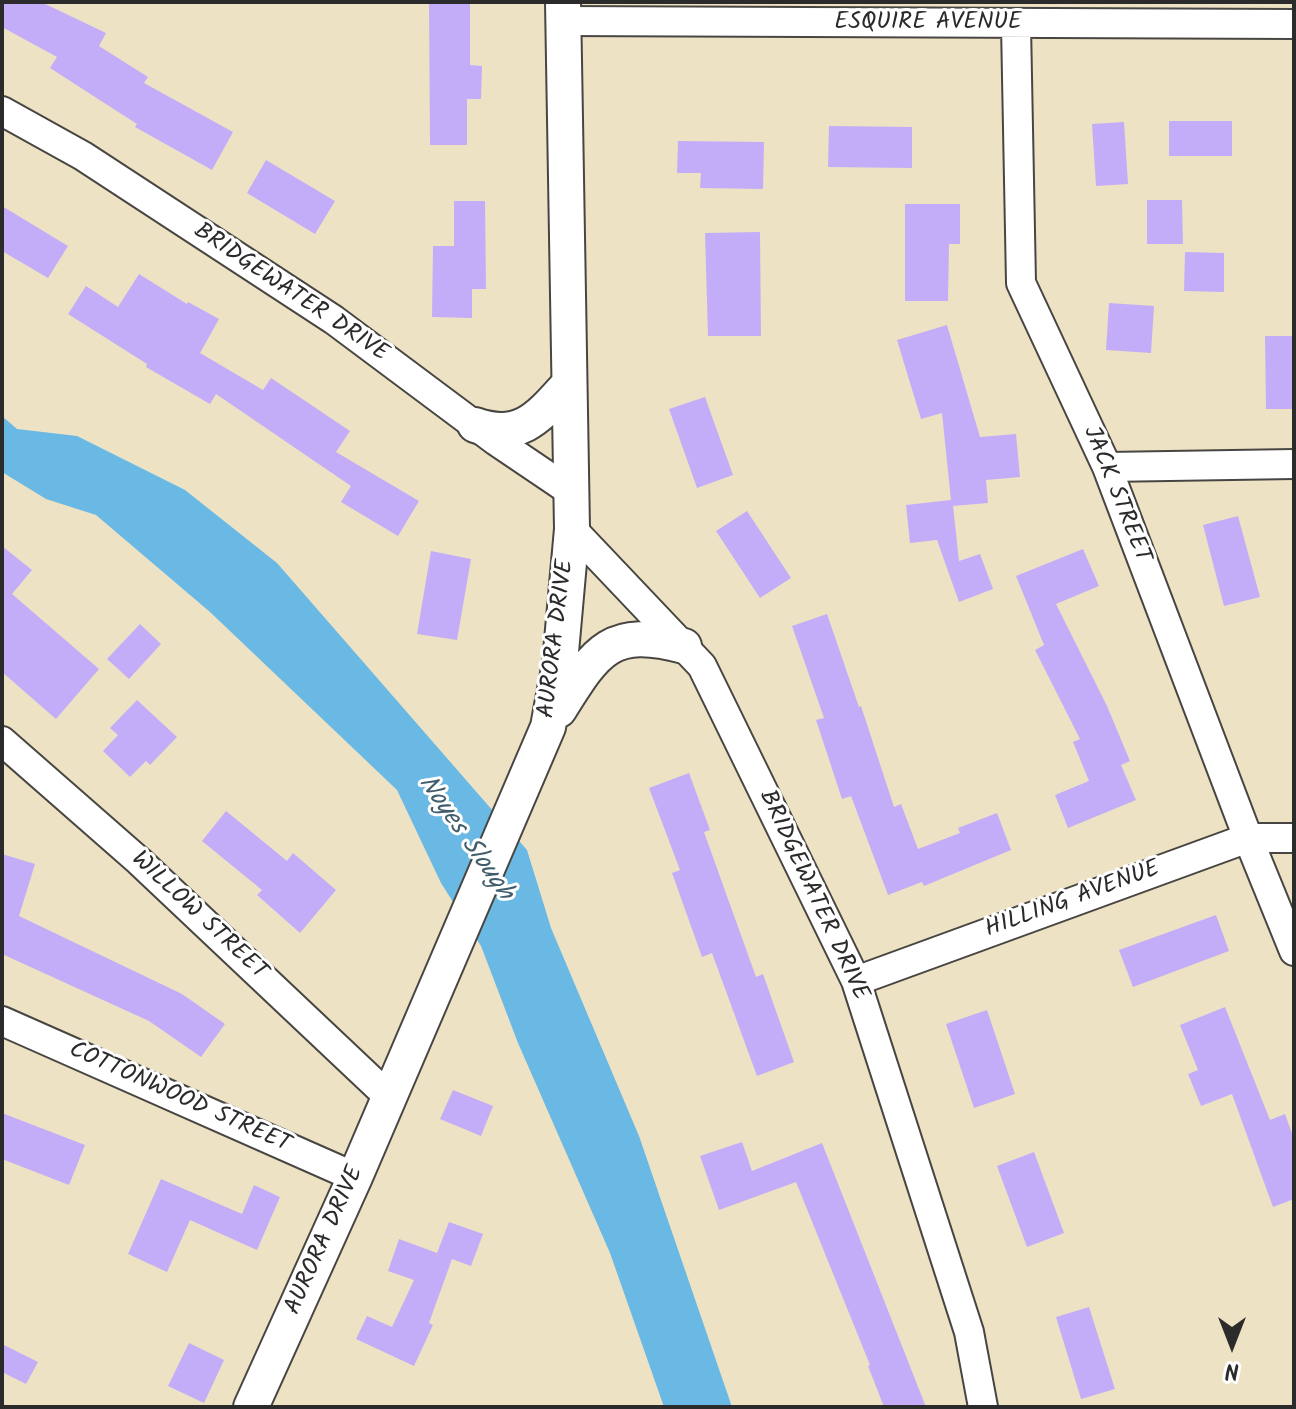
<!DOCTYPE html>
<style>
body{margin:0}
#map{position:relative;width:1296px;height:1409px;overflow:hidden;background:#eee2c4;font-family:Kalam,sans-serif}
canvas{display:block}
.frame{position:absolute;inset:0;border:4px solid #2b2b2b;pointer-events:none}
.north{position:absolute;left:1192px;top:1305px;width:80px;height:80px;-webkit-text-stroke:6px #fff;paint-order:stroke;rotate:180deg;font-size:22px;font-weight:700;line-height:32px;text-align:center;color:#2b2b2b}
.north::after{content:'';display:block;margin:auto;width:28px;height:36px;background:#2b2b2b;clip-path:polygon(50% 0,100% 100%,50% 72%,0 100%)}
</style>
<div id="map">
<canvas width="1296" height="1409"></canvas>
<div class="frame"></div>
<div class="north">N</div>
</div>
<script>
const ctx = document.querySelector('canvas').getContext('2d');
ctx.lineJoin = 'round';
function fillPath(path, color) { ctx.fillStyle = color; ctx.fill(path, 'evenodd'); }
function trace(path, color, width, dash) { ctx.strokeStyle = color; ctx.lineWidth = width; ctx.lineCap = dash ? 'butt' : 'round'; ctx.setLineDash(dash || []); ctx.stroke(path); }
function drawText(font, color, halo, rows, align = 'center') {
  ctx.font = font + ' Kalam,sans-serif'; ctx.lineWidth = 6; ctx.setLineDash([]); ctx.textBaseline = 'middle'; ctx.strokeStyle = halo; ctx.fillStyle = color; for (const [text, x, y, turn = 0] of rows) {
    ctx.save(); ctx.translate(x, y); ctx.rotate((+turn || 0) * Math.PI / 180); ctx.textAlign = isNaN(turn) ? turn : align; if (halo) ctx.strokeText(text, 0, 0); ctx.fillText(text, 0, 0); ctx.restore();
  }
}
const water = new Path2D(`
 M 2,416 L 17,429 L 77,436 L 185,490 L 277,563 L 527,850 L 551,928 L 639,1136 L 732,1407 L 664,1407 L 610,1253 L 518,1043 L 481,946 L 441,883 L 397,790 L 210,612 L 96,515 L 46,499 L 2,472 Z`);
const building = new Path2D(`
 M 2,2 L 41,2 L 106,33 L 99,46 L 148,77 L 144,83 L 233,132 L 212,170 L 135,127 L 137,124 L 50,68 L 57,57 L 2,27 Z
 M 429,2 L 470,2 L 470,65 L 482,66 L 481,99 L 467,99 L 467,145 L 430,145 Z
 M 1169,121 L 1232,121 L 1232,156 L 1169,156 Z
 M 1124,122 L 1128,184 L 1096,186 L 1092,124 Z
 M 829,126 L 912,127 L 912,168 L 828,167 Z
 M 678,141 L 764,142 L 763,189 L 700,188 L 701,173 L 677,173 Z
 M 266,160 L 335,201 L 315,234 L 247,193 Z
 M 1147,200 L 1182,200 L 1183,244 L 1147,244 Z
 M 454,201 L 485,201 L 486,289 L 472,289 L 472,318 L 432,317 L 433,246 L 454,246 Z
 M 905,204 L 960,204 L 960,244 L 949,244 L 948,301 L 905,301 Z
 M 2,206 L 68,246 L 48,278 L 2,251 Z
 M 760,232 L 761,336 L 708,336 L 705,233 Z
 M 1185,252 L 1224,253 L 1224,292 L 1184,291 Z
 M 139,274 L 187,304 L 188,302 L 219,319 L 200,353 L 263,390 L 271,378 L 350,431 L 336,452 L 419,501 L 398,536 L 341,502 L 351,486 L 216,394 L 210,404 L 146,367 L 147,364 L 68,314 L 86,286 L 118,307 Z
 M 1109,303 L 1154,306 L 1151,353 L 1106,350 Z
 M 947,325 L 980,437 L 1016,434 L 1020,477 L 986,480 L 988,503 L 953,506 L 959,561 L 980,554 L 993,589 L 959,602 L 937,540 L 910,543 L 906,505 L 951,500 L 942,413 L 921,419 L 897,340 Z
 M 1265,336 L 1294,336 L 1294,409 L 1266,409 Z
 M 705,397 L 733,475 L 697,488 L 669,409 Z
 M 747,511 L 791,578 L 760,598 L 716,531 Z
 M 1238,516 L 1260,597 L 1224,606 L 1203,525 Z
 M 2,546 L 32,570 L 12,594 L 99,669 L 56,719 L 2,672 Z
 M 1083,549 L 1099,586 L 1056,604 L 1107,706 L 1130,761 L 1121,765 L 1136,800 L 1068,828 L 1055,795 L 1089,781 L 1073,742 L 1080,739 L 1035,650 L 1044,645 L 1016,576 Z
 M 431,551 L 471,559 L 457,640 L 417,634 Z
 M 827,614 L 859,707 L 861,706 L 894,807 L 901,804 L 918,849 L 960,833 L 958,828 L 997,813 L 1011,850 L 924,886 L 922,882 L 888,895 L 851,796 L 842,799 L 816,720 L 824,718 L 792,626 Z
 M 140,624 L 161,644 L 129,679 L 107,659 Z
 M 137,700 L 177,737 L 150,765 L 146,761 L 130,777 L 103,751 L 118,735 L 110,728 Z
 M 689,773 L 710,830 L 704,832 L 756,977 L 763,974 L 794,1062 L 757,1076 L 712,953 L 702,957 L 672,873 L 680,870 L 649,788 Z
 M 226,811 L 287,861 L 293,853 L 336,890 L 300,933 L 257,895 L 262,890 L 202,841 Z
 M 2,854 L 35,864 L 19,916 L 182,994 L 225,1024 L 201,1057 L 149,1021 L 2,954 Z
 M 1216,915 L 1229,951 L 1133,987 L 1119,950 Z
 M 1225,1007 L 1270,1120 L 1285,1114 L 1294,1139 L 1294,1199 L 1273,1207 L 1232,1094 L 1201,1106 L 1188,1074 L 1198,1070 L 1180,1025 Z
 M 987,1010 L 1015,1094 L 974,1108 L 946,1024 Z
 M 453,1090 L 493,1106 L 481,1136 L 440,1119 Z
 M 2,1113 L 85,1145 L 69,1185 L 2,1159 Z
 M 742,1142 L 752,1171 L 822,1143 L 926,1407 L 884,1407 L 868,1366 L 870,1365 L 796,1182 L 719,1210 L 700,1156 Z
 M 1034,1152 L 1064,1233 L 1027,1247 L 997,1166 Z
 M 161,1179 L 242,1214 L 254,1185 L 280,1197 L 257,1250 L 190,1220 L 167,1272 L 128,1254 Z
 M 449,1222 L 483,1234 L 471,1266 L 452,1259 L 429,1323 L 433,1325 L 414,1366 L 356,1339 L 367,1316 L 392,1327 L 414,1280 L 388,1271 L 399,1239 L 437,1253 Z
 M 1089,1307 L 1115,1389 L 1081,1399 L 1056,1317 Z
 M 189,1343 L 224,1360 L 204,1403 L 168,1386 Z
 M 2,1344 L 38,1362 L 26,1384 L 2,1372 Z`);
const minor = new Path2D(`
 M 562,21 L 1294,24
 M 1016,25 L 1021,283 L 1107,467 L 1248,838 L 1294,951
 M 2,111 L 83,156 L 334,320 L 496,441 L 570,491
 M 1107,467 L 1294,464
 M 572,529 L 702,666 L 856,981 L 969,1332 L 983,1407
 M 2,741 L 139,861 L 389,1097
 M 856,981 L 1248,838 L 1294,838
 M 2,1021 L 355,1177`);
const tertiary = new Path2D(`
 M 475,425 C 520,441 539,417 567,386
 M 559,710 C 596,651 610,626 684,646
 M 251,1407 L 355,1177 L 548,727 L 560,663 L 572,529 L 563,2`);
const streetNames = [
 ["ESQUIRE AVENUE",928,24],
 ["BRIDGEWATER DRIVE",290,294,34],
 ["JACK STREET",1115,495,68],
 ["AURORA DRIVE",558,639,-83],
 ["BRIDGEWATER DRIVE",812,896,65],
 ["HILLING AVENUE",1073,901,-20],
 ["WILLOW STREET",198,917,43],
 ["COTTONWOOD STREET",179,1099,24],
 ["AURORA DRIVE",326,1241,-66]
];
const waterNames = [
 ["Noyes Slough",464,839,55]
];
fillPath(water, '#69b9e4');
fillPath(building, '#c3adf8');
trace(minor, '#484642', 32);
trace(tertiary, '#484642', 38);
trace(minor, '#fff', 28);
trace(tertiary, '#fff', 34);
drawText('24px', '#2b2b2b', '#fff', streetNames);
drawText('italic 26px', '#415d6c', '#fff', waterNames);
</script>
